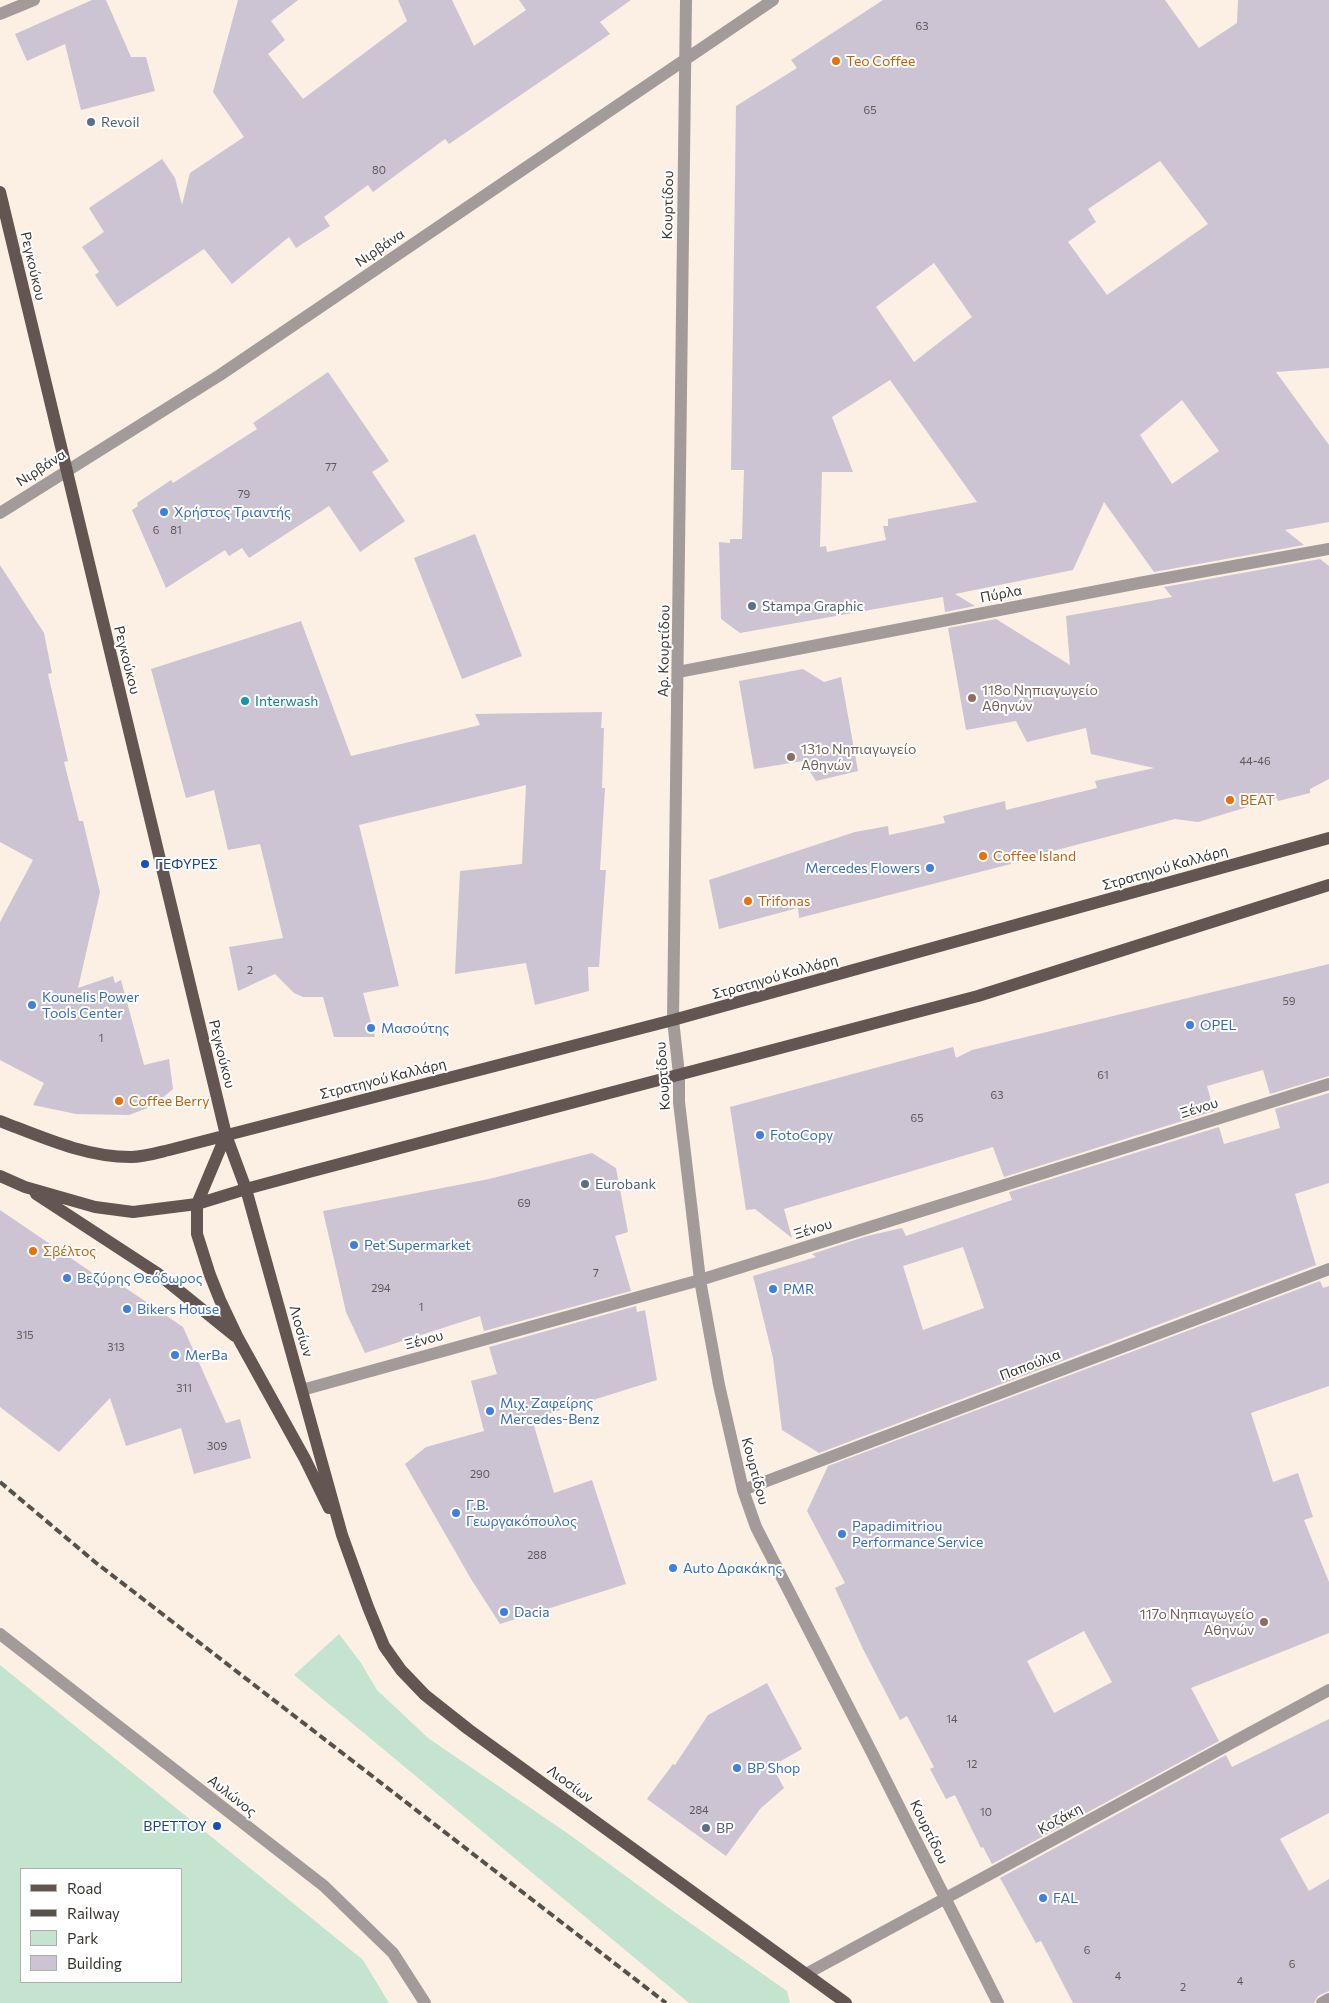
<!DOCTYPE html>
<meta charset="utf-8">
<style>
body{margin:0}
#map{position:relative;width:1329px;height:2003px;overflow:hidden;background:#fcefe3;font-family:Commissioner,sans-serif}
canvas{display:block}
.legend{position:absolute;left:20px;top:1868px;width:162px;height:115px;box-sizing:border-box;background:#fff;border:1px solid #b0aeac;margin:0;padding:6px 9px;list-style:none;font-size:15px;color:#393530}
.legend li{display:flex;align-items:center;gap:10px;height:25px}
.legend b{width:25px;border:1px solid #b0aeac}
</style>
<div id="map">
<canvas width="1329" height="2003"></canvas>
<ul class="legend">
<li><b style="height:6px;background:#625552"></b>Road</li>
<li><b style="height:6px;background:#56514b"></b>Railway</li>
<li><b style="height:14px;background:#c4e4d0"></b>Park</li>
<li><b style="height:14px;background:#ccc4d3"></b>Building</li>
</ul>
</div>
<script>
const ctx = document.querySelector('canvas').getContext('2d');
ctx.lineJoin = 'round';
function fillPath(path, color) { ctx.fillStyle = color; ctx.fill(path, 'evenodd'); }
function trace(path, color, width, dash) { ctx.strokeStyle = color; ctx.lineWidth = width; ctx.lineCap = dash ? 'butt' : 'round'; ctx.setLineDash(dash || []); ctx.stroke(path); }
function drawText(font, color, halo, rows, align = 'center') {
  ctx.font = font + ' Commissioner,sans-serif'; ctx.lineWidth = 4; ctx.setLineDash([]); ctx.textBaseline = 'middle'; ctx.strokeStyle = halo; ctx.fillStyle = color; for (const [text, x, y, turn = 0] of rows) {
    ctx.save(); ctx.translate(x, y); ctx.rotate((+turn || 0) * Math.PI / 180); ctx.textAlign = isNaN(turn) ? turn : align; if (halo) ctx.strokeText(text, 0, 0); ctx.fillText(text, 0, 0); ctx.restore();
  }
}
const green = new Path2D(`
 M 339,1634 L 361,1663 L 377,1690 L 428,1738 L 570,1835 L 673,1911 L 787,1991 L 790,2003 L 689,2003 L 294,1675 Z
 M 0,1665 L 363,1960 L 389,2003 L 0,2003 ZM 181,1869 L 181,1982 L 21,1982 L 21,1869 Z`);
const building = new Path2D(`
 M 92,0 L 106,0 L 131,57 L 146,57 L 155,91 L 81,110 L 65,44 L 27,61 L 15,34 Z
 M 238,0 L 298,0 L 271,21 L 285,40 L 268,54 L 303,99 L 407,21 L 398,0 L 452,0 L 474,46 L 526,10 L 519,0 L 631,0 L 600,22 L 610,34 L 449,144 L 445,139 L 373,192 L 368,185 L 324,217 L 330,226 L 296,248 L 289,237 L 232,284 L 204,249 L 117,307 L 95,275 L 99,272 L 82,247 L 104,232 L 89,208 L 162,159 L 175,178 L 182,205 L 190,173 L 244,137 L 213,92 Z
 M 883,0 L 1165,0 L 1199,48 L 1237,23 L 1238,0 L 1329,0 L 1329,368 L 1276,372 L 1329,445 L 1329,522 L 1285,530 L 1304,545 L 1154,572 L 1104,502 L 1073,570 L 955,594 L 975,606 L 945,612 L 943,597 L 740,633 L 721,619 L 719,542 L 730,543 L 730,539 L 742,539 L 744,470 L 731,470 L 736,106 L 797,68 L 791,60 ZM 1160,161 L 1208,224 L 1107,295 L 1068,242 L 1096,222 L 1088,209 ZM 934,263 L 972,317 L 914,362 L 876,307 ZM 890,380 L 977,502 L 888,519 L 888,526 L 883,526 L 886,540 L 827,552 L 826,546 L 820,547 L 822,472 L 853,472 L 832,417 ZM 1182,400 L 1219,451 L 1172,484 L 1140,435 Z
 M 328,372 L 389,461 L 372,472 L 405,521 L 360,552 L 329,506 L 249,558 L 242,548 L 229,556 L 225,550 L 166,588 L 132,510 L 138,506 L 137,503 L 171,480 L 173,483 L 257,429 L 253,423 Z
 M 475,534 L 522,656 L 462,679 L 414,558 Z
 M 1320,559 L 1329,566 L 1329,779 L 1310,789 L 1310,793 L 1278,801 L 1277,798 L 1198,822 L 1175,819 L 1011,862 L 1011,864 L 799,918 L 798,908 L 719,929 L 709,880 L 855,832 L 888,826 L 889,835 L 945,823 L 943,816 L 1005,801 L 1006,810 L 1097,788 L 1095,781 L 1154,768 L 1091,754 L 1086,728 L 1027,742 L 1016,721 L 966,730 L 948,628 L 996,619 L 1070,665 L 1066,616 L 1172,597 L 1164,587 Z
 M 0,565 L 44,633 L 52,673 L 48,674 L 68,761 L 64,762 L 79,821 L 83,821 L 100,892 L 78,988 L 113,976 L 115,983 L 121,980 L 144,1065 L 169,1059 L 173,1089 L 153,1106 L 129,1115 L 76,1114 L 33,1105 L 44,1083 L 0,1060 L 0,922 L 33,860 L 0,842 Z
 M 301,621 L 351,756 L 480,725 L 475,714 L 602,712 L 601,728 L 604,728 L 602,788 L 605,788 L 600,870 L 606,870 L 599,967 L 588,967 L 589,991 L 535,1005 L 526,963 L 455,974 L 460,871 L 522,864 L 526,785 L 359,825 L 399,986 L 363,993 L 375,1037 L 334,1037 L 323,997 L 303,997 L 294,993 L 275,974 L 238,991 L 229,947 L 283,938 L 260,844 L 228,850 L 214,790 L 186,798 L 151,669 Z
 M 803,669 L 824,682 L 841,677 L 858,771 L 816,781 L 803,761 L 754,769 L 739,681 Z
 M 1329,964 L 1329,1076 L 1270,1094 L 1263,1070 L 1207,1086 L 1214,1111 L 1004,1177 L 993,1147 L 784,1209 L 792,1238 L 755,1209 L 746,1210 L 730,1107 L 953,1047 L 956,1058 L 972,1050 Z
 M 1329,1093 L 1329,1183 L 1295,1194 L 1316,1265 L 819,1453 L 782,1430 L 773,1358 L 753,1276 L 816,1257 L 812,1254 L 867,1236 L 902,1228 L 906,1236 L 1012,1200 L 1009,1192 L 1219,1127 L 1224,1144 L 1280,1128 L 1275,1109 ZM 963,1247 L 984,1308 L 923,1330 L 903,1266 Z
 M 592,1153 L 616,1168 L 628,1232 L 615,1236 L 631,1291 L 484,1331 L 480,1316 L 365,1353 L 346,1312 L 323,1211 L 489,1179 Z
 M 0,1210 L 100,1278 L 105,1274 L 183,1327 L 226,1423 L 240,1419 L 251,1458 L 194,1474 L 181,1428 L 126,1446 L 110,1398 L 59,1452 L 0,1407 Z
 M 1320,1281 L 1323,1288 L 1329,1286 L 1329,1386 L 1251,1413 L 1273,1482 L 1298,1473 L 1313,1517 L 1304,1520 L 1329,1582 L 1329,1633 L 1191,1688 L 1219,1741 L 992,1864 L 983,1847 L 981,1848 L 955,1795 L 946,1799 L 930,1769 L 934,1767 L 907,1716 L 900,1720 L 863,1649 L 835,1588 L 845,1583 L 807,1511 L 828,1466 ZM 1084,1631 L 1112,1682 L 1054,1713 L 1027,1661 Z
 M 636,1306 L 637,1312 L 645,1310 L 657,1380 L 532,1419 L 554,1493 L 592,1480 L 626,1584 L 500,1624 L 471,1579 L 405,1464 L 426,1447 L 484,1431 L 471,1381 L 497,1374 L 489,1347 Z
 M 767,1683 L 802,1749 L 772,1766 L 784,1788 L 760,1809 L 726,1856 L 647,1799 L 673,1764 L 675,1765 L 708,1715 Z
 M 1329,1719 L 1329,1813 L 1280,1839 L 1309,1891 L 1329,1879 L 1329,1991 L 1318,1996 L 1314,2003 L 1073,2003 L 1041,1941 L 1036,1943 L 1000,1878 L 1226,1755 L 1232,1767 Z`);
const minor = new Path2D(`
 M 686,0 L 673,1020 L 679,1074 L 679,1102 L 700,1280 L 719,1385 L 743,1490 L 756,1527 L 869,1747 L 998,2003
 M 0,14 L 34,0
 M 0,513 L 220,375 L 773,0
 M 678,672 L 1139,583 L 1329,549
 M 302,1390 L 700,1280 L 1329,1084
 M 743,1490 L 1329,1269
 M 0,1634 L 324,1886 L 393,1953 L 425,2003
 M 806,1974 L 1329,1690
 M 1322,2003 L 1329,1999`);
const major = new Path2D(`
 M 0,192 L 226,1135 L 246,1189 L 342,1535 L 368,1607 L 384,1646 L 401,1670 L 425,1695 L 468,1729 L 846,2003
 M 0,1121 C 42,1137 85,1157 131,1157 C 145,1157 160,1152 173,1149 L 673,1020 L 1329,838
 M 226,1135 L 197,1204 L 197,1234 L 210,1275 L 220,1300 L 238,1338 L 305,1459 L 329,1508
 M 0,1176 L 25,1187 L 95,1207 L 133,1212 L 197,1204 L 246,1189 L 309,1172 L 978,996 L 1329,885
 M 36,1194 L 157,1273 L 235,1336`);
const rail = new Path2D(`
 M 0,1482 L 95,1562 L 666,2003`);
const markers = [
 [836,61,5,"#e8710a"],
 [91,122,5,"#5c6f8a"],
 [164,512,5,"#3f7fe0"],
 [752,606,5,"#5c6f8a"],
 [972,698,5,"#8d6e63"],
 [245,701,5,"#0f9aa8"],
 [791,757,5,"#8d6e63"],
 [1230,800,5,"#e8710a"],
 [983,856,5,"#e8710a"],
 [145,864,5,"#1a4fb4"],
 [930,868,5,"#3f7fe0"],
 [748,901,5,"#e8710a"],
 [32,1005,5,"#3f7fe0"],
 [1190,1025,5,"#3f7fe0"],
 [371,1028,5,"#3f7fe0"],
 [119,1101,5,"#e8710a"],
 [760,1135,5,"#3f7fe0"],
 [585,1184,5,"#5c6f8a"],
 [354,1245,5,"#3f7fe0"],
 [33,1251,5,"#e8710a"],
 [67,1278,5,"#3f7fe0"],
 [773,1289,5,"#3f7fe0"],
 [127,1309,5,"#3f7fe0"],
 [175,1355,5,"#3f7fe0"],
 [490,1411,5,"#3f7fe0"],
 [456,1513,5,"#3f7fe0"],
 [842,1534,5,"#3f7fe0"],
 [673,1568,5,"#3f7fe0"],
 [504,1612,5,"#3f7fe0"],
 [1264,1622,5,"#8d6e63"],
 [737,1768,5,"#3f7fe0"],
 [217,1826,5,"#1a4fb4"],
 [706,1828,5,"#5c6f8a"],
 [1043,1898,5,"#3f7fe0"]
];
const numberNames = [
 ["63",922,26],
 ["65",870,110],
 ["80",379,170],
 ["77",331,467],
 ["79",244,494],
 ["6",156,530],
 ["81",176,530],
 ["44-46",1255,761],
 ["2",250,970],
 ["59",1289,1001],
 ["1",101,1038],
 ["61",1103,1075],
 ["63",997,1095],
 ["65",917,1118],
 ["69",524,1203],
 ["7",596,1273],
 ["294",381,1288],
 ["1",421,1307],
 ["315",25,1335],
 ["313",116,1347],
 ["311",184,1388],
 ["309",217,1446],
 ["290",480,1474],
 ["288",537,1555],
 ["14",952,1719],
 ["12",972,1764],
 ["284",699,1810],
 ["10",986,1812],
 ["6",1087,1950],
 ["6",1292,1964],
 ["4",1118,1976],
 ["4",1240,1981],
 ["2",1183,1987]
];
const foodNames = [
 ["Teo Coffee",846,61],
 ["ΒΕΑΤ",1240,800],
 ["Coffee Island",993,856],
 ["Trifonas",758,901],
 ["Coffee Berry",129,1101],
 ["Σβέλτος",43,1251]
];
const serviceNames = [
 ["Revoil",101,122],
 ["Stampa Graphic",762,606],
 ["Eurobank",595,1184],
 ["BP",716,1828]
];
const streetNames = [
 ["Κουρτίδου",668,205,-89],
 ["Νιρβάνα",380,248,-34],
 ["Ρεγκούκου",33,266,77],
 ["Νιρβάνα",41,468,-33],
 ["Πύρλα",1001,594,-11],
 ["Αρ. Κουρτίδου",664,651,-89],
 ["Ρεγκούκου",127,660,76],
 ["Στρατηγού Καλλάρη",1165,868,-16],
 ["Στρατηγού Καλλάρη",775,977,-16],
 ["Ρεγκούκου",222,1054,76],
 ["Κουρτίδου",663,1076,-94],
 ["Στρατηγού Καλλάρη",383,1079,-14],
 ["Ξένου",1199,1108,-17],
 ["Ξένου",813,1229,-17],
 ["Λιοσίων",301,1331,74],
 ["Ξένου",424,1340,-15],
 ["Παπούλια",1030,1365,-21],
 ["Κουρτίδου",755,1471,75],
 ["Λιοσίων",570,1784,36],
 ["Αυλώνος",232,1796,38],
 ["Κοζάκη",1060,1819,-29],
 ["Κουρτίδου",929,1832,64]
];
const shopNames = [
 ["Χρήστος Τριαντής",174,512],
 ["Mercedes Flowers",920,868,"right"],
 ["Kounelis Power",42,997],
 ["Tools Center",42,1013],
 ["OPEL",1200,1025],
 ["Μασούτης",381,1028],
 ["FotoCopy",770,1135],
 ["Pet Supermarket",364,1245],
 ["Βεζύρης Θεόδωρος",77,1278],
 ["PMR",783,1289],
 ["Bikers House",137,1309],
 ["MerBa",185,1355],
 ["Μιχ. Ζαφείρης",500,1403],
 ["Mercedes-Benz",500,1419],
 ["Γ.Β.",466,1505],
 ["Γεωργακόπουλος",466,1521],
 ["Papadimitriou",852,1526],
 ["Performance Service",852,1542],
 ["Auto Δρακάκης",683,1568],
 ["Dacia",514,1612],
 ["BP Shop",747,1768],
 ["FAL",1053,1898]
];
const educationNames = [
 ["118ο Νηπιαγωγείο",982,690],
 ["Αθηνών",982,706],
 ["131ο Νηπιαγωγείο",801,749],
 ["Αθηνών",801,765],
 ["117ο Νηπιαγωγείο",1254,1614,"right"],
 ["Αθηνών",1254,1630,"right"]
];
const cultureNames = [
 ["Interwash",255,701]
];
const transitNames = [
 ["ΓΕΦΥΡΕΣ",155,864],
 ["ΒΡΕΤΤΟΥ",207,1826,"right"]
];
fillPath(green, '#c4e4d0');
fillPath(building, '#ccc4d3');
trace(minor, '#a39b99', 12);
trace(major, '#625552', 12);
trace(rail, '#56514b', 4, [8, 4]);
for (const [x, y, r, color] of markers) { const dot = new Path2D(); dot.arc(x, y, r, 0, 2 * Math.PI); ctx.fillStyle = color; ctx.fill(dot); trace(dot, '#fff', 2); }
drawText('11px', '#5e5959', null, numberNames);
drawText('14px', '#c56008', '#fff', foodNames, 'left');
drawText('14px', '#4e5e75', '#fff', serviceNames, 'left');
drawText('14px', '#393530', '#fff', streetNames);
drawText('14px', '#366cbe', '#fff', shopNames, 'left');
drawText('14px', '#785e54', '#fff', educationNames, 'left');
drawText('14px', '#0d838f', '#fff', cultureNames, 'left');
drawText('14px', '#164399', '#fff', transitNames, 'left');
</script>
